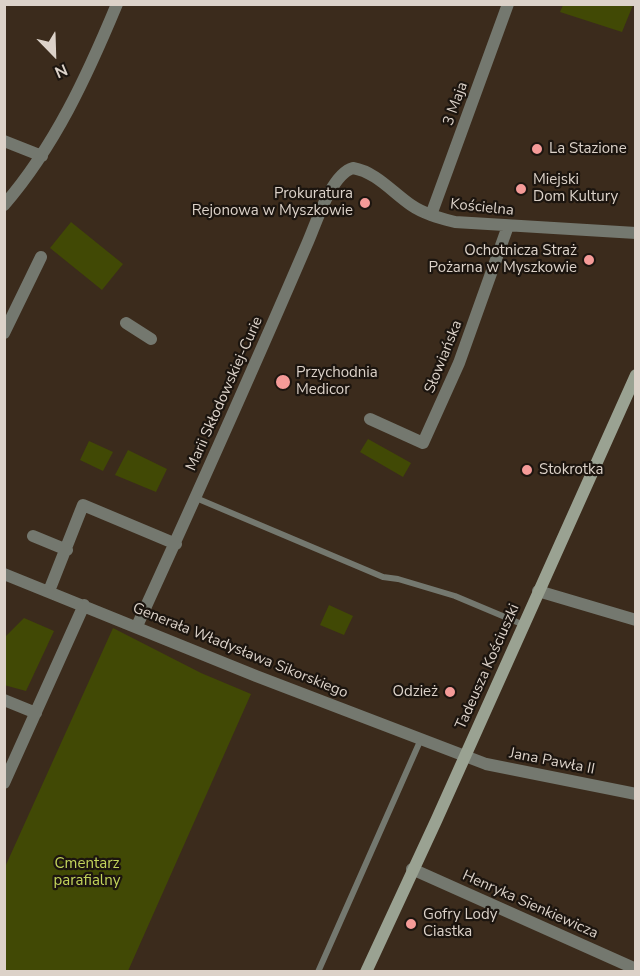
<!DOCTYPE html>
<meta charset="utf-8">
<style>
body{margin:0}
#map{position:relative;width:640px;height:976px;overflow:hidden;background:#3b2b1c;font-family:"Nunito Sans",sans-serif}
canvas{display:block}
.frame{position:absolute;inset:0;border:6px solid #dcd2c9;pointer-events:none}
.north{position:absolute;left:24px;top:24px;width:60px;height:60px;-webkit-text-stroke:4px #1c150f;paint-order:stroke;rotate:157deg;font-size:16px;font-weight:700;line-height:24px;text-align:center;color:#dcd2c9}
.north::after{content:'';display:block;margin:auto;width:21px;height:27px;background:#dcd2c9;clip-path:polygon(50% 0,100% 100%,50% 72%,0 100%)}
</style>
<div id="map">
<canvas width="640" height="976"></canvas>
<div class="frame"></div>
<div class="north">N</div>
</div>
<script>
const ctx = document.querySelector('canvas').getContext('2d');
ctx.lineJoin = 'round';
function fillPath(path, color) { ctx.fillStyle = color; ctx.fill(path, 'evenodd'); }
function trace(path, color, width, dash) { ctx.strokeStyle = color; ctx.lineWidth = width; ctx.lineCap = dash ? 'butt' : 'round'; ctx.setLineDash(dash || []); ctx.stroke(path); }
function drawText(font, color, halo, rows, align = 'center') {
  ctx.font = font + ' "Nunito Sans",sans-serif'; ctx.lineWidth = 4.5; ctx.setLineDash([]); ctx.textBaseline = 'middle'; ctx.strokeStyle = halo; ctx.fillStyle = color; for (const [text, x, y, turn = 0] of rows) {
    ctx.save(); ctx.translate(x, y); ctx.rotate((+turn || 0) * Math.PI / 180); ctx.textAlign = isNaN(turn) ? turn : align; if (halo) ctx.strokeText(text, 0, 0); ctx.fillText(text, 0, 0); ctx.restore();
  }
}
const green = new Path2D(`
 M 563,5 L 563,4 L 633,5 L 622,32 L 560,12 Z
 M 71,222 L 123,264 L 102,290 L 50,248 Z
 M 368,439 L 411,463 L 403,477 L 360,452 Z
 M 89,441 L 113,452 L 103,471 L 80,460 Z
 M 128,450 L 167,469 L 156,492 L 115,475 Z
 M 329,605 L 353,616 L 344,635 L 320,625 Z
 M 24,618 L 54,631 L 26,691 L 4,685 L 5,637 Z
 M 113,628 L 201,673 L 251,694 L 128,971 L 5,971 L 5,867 Z`);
const lane = new Path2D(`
 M 196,498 L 383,577 L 398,579 L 455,596 L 524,625
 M 318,972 L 421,739`);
const street = new Path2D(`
 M 4,141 L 42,156
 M 4,205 C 55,146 87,76 117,4
 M 431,215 L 508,4
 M 126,323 L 151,339
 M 4,333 L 41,257
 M 370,419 L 423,443 L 459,363 L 508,226
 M 33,536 L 67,550
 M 4,574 L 256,676 L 486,764 L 636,794
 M 49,591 L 83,505 L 176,544
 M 538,591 L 636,620
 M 137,626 C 195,499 252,372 307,244 C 316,224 331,174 353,168 C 376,172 392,192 411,205 C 424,214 440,218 455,222 L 636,233
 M 4,700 L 36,713
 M 4,783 L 84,605
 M 412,869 L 636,969`);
const secondary = new Path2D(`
 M 366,972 L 436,821 L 636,375`);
const markers = [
 [537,149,6,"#f59b98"],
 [521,189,6,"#f59b98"],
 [365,203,6,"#f59b98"],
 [589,260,6,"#f59b98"],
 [283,382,8,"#f59b98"],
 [527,470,6,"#f59b98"],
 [450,692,6,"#f59b98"],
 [411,924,6,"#f59b98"]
];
const streetNames = [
 ["3 Maja",456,104,-70],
 ["Kościelna",482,208,6],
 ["Słowiańska",444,357,-68],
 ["Marii Skłodowskiej-Curie",225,394,-66],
 ["Generała Władysława Sikorskiego",240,651,22],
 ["Tadeusza Kościuszki",488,667,-66],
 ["Jana Pawła II",552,762,11],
 ["Henryka Sienkiewicza",530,905,24]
];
const poiNames = [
 ["La Stazione",549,149],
 ["Miejski",533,180],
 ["Dom Kultury",533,197],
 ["Prokuratura",353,194,"right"],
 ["Rejonowa w Myszkowie",353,211,"right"],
 ["Ochotnicza Straż",577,251,"right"],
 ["Pożarna w Myszkowie",577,268,"right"],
 ["Przychodnia",296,373],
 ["Medicor",296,390],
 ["Stokrotka",539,470],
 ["Odzież",438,692,"right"],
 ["Gofry Lody",423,915],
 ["Ciastka",423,932]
];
const parkNames = [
 ["Cmentarz",87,864],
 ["parafialny",87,881]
];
fillPath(green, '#414905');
trace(lane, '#74786f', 6);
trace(street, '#74786f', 12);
trace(secondary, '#9aa292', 12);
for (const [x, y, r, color] of markers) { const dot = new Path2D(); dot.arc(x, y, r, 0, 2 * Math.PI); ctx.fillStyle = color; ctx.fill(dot); trace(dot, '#1c150f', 2); }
drawText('15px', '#dcd2c9', '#1c150f', streetNames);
drawText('15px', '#dcd2c9', '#1c150f', poiNames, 'left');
drawText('15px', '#c3d45b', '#1c150f', parkNames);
</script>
